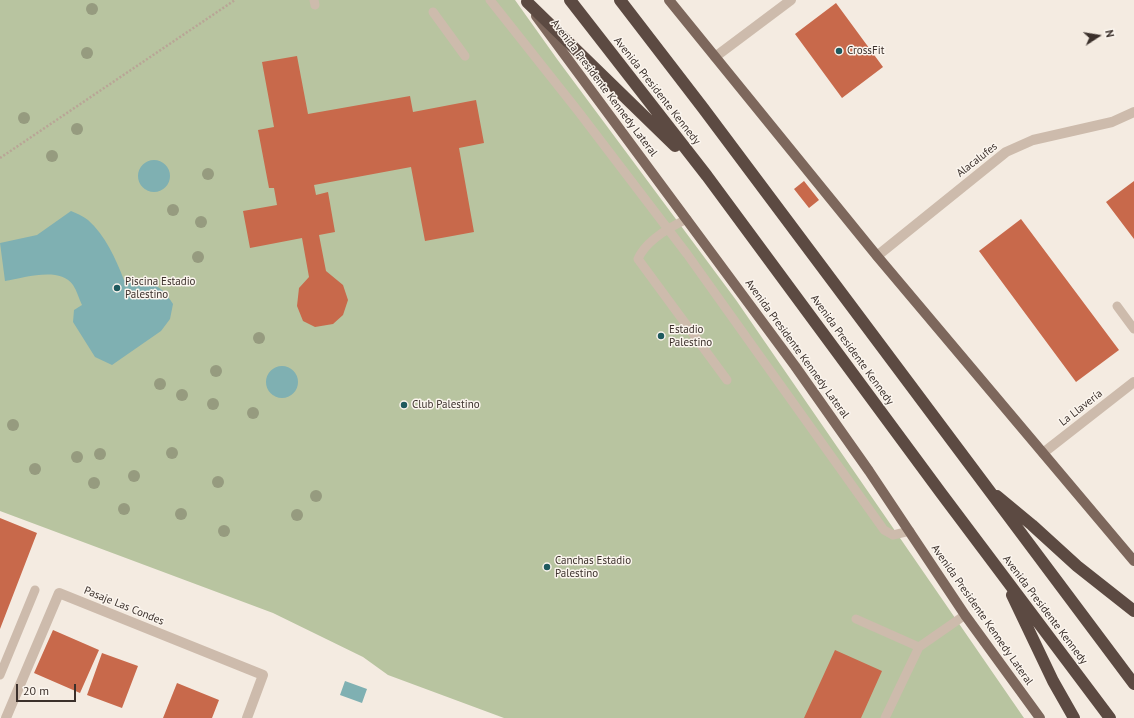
<!DOCTYPE html>
<meta charset="utf-8">
<style>
body{margin:0}
#map{position:relative;width:1134px;height:718px;overflow:hidden;background:#f4ebe1;font-family:"PT Sans",sans-serif}
canvas{display:block}
.north{position:absolute;left:1078px;top:16px;width:40px;height:40px;-webkit-text-stroke:3px #fbf5ee;paint-order:stroke;rotate:78deg;font-size:11px;font-weight:700;line-height:16px;text-align:center;color:#3b302b}
.north::after{content:'';display:block;margin:auto;width:14px;height:18px;background:#3b302b;clip-path:polygon(50% 0,100% 100%,50% 72%,0 100%)}
.scale{position:absolute;left:16px;top:684px;width:60px;height:18px;box-sizing:border-box;border:2px solid #3b302b;border-top:0;padding-left:5px;font-size:12px;line-height:14px;white-space:nowrap;color:#3b302b;-webkit-text-stroke:3px #fbf5ee;paint-order:stroke}
</style>
<div id="map">
<canvas width="1134" height="718"></canvas>
<div class="north">N</div>
<div class="scale">20 m</div>
</div>
<script>
const ctx = document.querySelector('canvas').getContext('2d');
ctx.lineJoin = 'round';
function fillPath(path, color) { ctx.fillStyle = color; ctx.fill(path, 'evenodd'); }
function trace(path, color, width, dash) { ctx.strokeStyle = color; ctx.lineWidth = width; ctx.lineCap = dash ? 'butt' : 'round'; ctx.setLineDash(dash || []); ctx.stroke(path); }
function drawText(font, color, halo, rows, align = 'center') {
  ctx.font = font + ' "PT Sans",sans-serif'; ctx.lineWidth = 3; ctx.setLineDash([]); ctx.textBaseline = 'middle'; ctx.strokeStyle = halo; ctx.fillStyle = color; for (const [text, x, y, turn = 0] of rows) {
    ctx.save(); ctx.translate(x, y); ctx.rotate((+turn || 0) * Math.PI / 180); ctx.textAlign = isNaN(turn) ? turn : align; if (halo) ctx.strokeText(text, 0, 0); ctx.fillText(text, 0, 0); ctx.restore();
  }
}
const green = new Path2D(`
 M 0,0 L 515,0 L 557,59 L 736,300 L 1024,718 L 504,718 L 388,675 L 363,657 L 273,613 L 0,511 Z`);
const water = new Path2D(`
 M138 176a16 16 0 1 1 32 0a16 16 0 1 1-32 0Z
 M 71,211 C 76,213 83,216 88,220 C 105,235 116,259 124,280 C 148,282 159,281 173,304 L 170,319 L 161,331 L 112,365 L 95,357 L 73,322 L 74,310 L 82,305 C 79,299 77,291 73,285 C 60,266 24,278 5,281 L 0,243 L 37,235 Z
 M266 382a16 16 0 1 1 32 0a16 16 0 1 1-32 0Z
 M 345,681 L 367,689 L 362,703 L 340,695 Z`);
const building = new Path2D(`
 M 836,3 L 883,67 L 842,98 L 795,34 Z
 M 297,56 L 308,114 L 410,96 L 413,112 L 476,100 L 484,143 L 459,148 L 474,232 L 425,241 L 411,167 L 314,185 L 316,195 L 328,192 L 335,232 L 319,235 L 326,271 L 343,285 L 348,300 L 343,315 L 333,324 L 315,327 L 303,321 L 297,306 L 299,288 L 309,277 L 302,238 L 250,248 L 243,211 L 277,205 L 274,188 L 269,188 L 258,130 L 274,127 L 262,62 Z
 M 804,181 L 819,200 L 809,208 L 794,189 Z
 M 1134,181 L 1134,239 L 1106,202 Z
 M 1021,219 L 1119,350 L 1076,382 L 979,251 Z
 M 0,518 L 37,533 L 0,629 Z
 M 53,630 L 99,650 L 80,693 L 34,673 Z
 M 835,650 L 882,671 L 861,718 L 804,718 Z
 M 102,653 L 138,666 L 122,708 L 87,695 Z
 M 177,683 L 219,700 L 212,718 L 163,718 Z`);
const path = new Path2D(`
 M 0,158 L 235,0`);
const service = new Path2D(`
 M 314,0 L 315,5
 M 490,0 L 578,111 L 687,254 L 884,530 L 893,535 L 910,531
 M 433,12 L 465,56
 M 687,219 C 670,227 646,240 638,259 L 727,380
 M 1117,306 L 1134,329
 M 856,619 L 919,647
 M 0,675 L 35,590
 M 885,718 L 919,647 L 965,615`);
const minor = new Path2D(`
 M 715,57 L 791,0
 M 877,256 L 1006,152 L 1033,140 L 1112,122 L 1134,112
 M 6,718 L 59,593 L 263,675 L 247,718`);
const tertiary = new Path2D(`
 M 1043,453 L 1134,382`);
const primary = new Path2D(`
 M 669,0 L 877,256 L 1134,561
 M 536,16 L 795,366 L 869,471 L 965,615 L 1040,718`);
const motorway = new Path2D(`
 M 570,0 L 707,176 L 941,493 L 1110,718
 M 620,0 L 703,108 L 1134,684
 M 527,2 L 675,146
 M 997,496 L 1032,525 L 1077,566 L 1134,611
 M 1012,595 L 1053,681 L 1074,718`);
const trees = [
 [92,9],
 [87,53],
 [24,118],
 [77,129],
 [52,156],
 [208,174],
 [173,210],
 [201,222],
 [198,257],
 [259,338],
 [216,371],
 [160,384],
 [182,395],
 [213,404],
 [253,413],
 [13,425],
 [172,453],
 [100,454],
 [77,457],
 [35,469],
 [134,476],
 [218,482],
 [94,483],
 [316,496],
 [124,509],
 [181,514],
 [297,515],
 [224,531]
];
const markers = [
 [839,51,4,"#1f5a5e"],
 [117,288,4,"#1f5a5e"],
 [661,336,4,"#1f5a5e"],
 [404,405,4,"#1f5a5e"],
 [547,567,4,"#1f5a5e"]
];
const poiNames = [
 ["CrossFit",847,51],
 ["Piscina Estadio",125,282],
 ["Palestino",125,295],
 ["Estadio",669,330],
 ["Palestino",669,343],
 ["Club Palestino",412,405],
 ["Canchas Estadio",555,561],
 ["Palestino",555,574]
];
const streetNames = [
 ["Avenida Presidente Kennedy Lateral",604,88,53],
 ["Avenida Presidente Kennedy",657,91,52],
 ["Alacalufes",977,160,-38],
 ["Avenida Presidente Kennedy Lateral",797,349,54],
 ["Avenida Presidente Kennedy",852,350,54],
 ["La Llavería",1081,408,-38],
 ["Pasaje Las Condes",124,606,22],
 ["Avenida Presidente Kennedy",1045,610,53],
 ["Avenida Presidente Kennedy Lateral",982,615,55]
];
fillPath(green, '#b8c4a0');
fillPath(water, '#7fb0b2');
fillPath(building, '#c8694b');
trace(path, '#b9a596', 2.5, [2, 2]);
trace(service, '#cdbbac', 9);
trace(minor, '#cdbbac', 10);
trace(tertiary, '#cdbbac', 10);
trace(primary, '#7d675c', 10);
trace(motorway, '#5c4a42', 12);
ctx.fillStyle = '#969b7f';
for (const [x, y] of trees) { ctx.beginPath(); ctx.arc(x, y, 6, 0, 2 * Math.PI); ctx.fill(); }
for (const [x, y, r, color] of markers) { const dot = new Path2D(); dot.arc(x, y, r, 0, 2 * Math.PI); ctx.fillStyle = color; ctx.fill(dot); trace(dot, '#fbf5ee', 1.5); }
drawText('11px', '#3b302b', '#fbf5ee', poiNames, 'left');
drawText('11px', '#3b302b', '#fbf5ee', streetNames);
</script>
